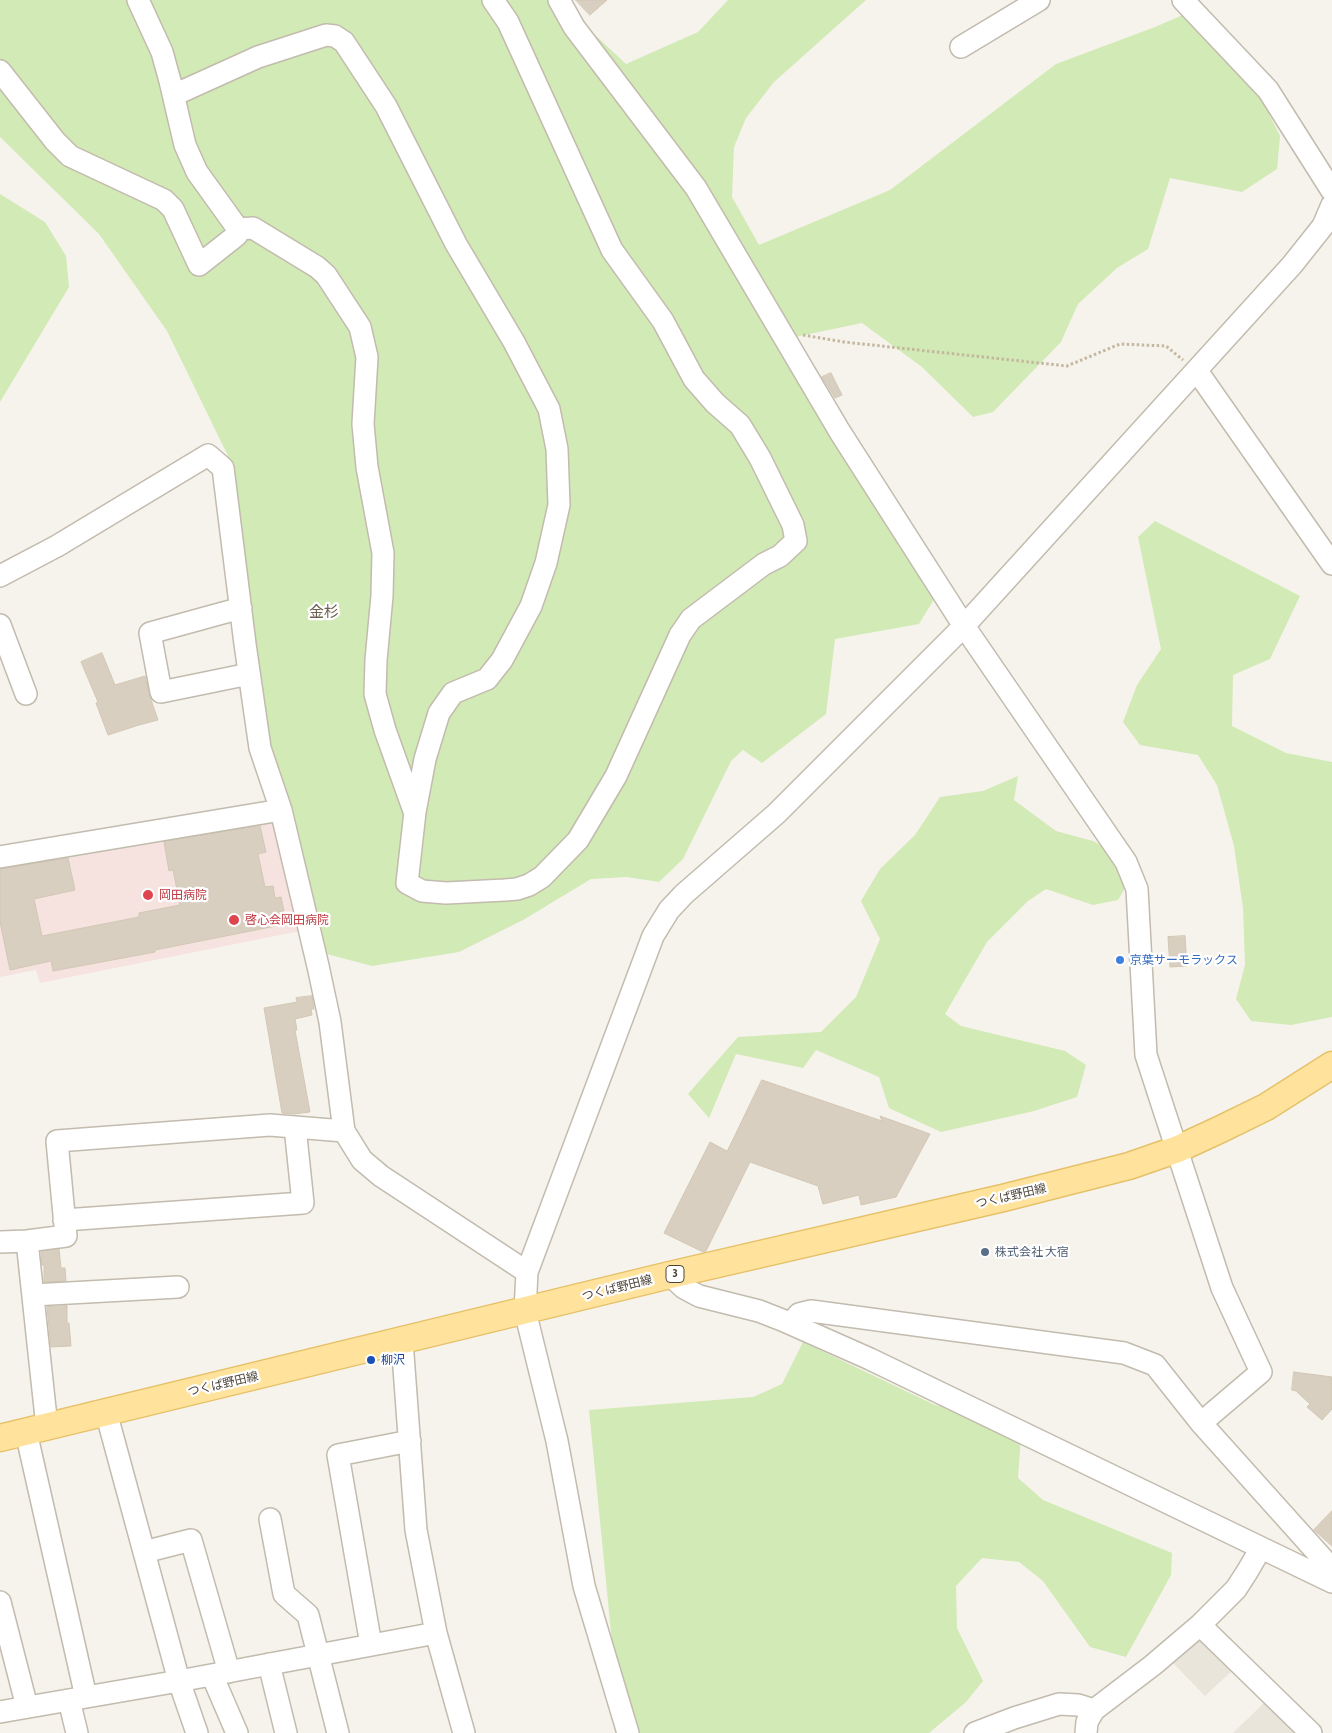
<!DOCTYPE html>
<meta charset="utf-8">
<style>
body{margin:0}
canvas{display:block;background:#f6f3ec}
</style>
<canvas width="1332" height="1733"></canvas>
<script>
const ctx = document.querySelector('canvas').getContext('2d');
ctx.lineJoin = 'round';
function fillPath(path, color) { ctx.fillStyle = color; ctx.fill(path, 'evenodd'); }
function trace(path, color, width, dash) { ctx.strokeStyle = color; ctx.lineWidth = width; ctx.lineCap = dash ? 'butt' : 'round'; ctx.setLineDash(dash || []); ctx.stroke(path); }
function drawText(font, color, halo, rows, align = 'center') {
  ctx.font = font + ' "Asap Condensed","Noto Sans JP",sans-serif'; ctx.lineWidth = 4.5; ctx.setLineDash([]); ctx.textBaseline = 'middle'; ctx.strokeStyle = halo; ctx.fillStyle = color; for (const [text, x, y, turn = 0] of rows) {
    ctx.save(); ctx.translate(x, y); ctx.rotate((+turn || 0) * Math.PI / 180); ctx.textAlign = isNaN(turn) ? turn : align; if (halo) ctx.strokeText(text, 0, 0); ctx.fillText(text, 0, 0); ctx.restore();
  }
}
const residential = new Path2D(`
 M 1200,1635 L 1236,1667 L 1205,1696 L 1172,1662 Z
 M 1267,1700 L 1297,1733 L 1233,1733 Z`);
const medical = new Path2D(`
 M 277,815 L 305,930 L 40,983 L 36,970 L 0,977 L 0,860 Z`);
const green = new Path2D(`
 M 0,0 L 561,0 L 561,3 L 626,64 L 698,32 L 728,0 L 866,0 L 774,82 L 746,118 L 734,147 L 732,197 L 759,245 L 890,190 L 1056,64 L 1155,27 L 1192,11 L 1252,80 L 1280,136 L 1277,169 L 1242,192 L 1170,178 L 1148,249 L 1117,268 L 1078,304 L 1061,342 L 993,412 L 973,417 L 922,367 L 862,323 L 776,341 L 877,502 L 900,549 L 942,586 L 919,624 L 835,639 L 826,714 L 762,763 L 743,750 L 731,761 L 683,859 L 659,882 L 627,877 L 591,879 L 523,920 L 459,952 L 372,966 L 323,953 L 297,925 L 295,821 L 290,821 L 269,758 L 245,594 L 230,460 L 167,331 L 99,234 L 0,137 Z
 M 0,194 L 45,222 L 66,256 L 69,287 L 0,402 Z
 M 1155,521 L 1300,596 L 1270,659 L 1233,675 L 1232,726 L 1286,753 L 1332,762 L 1332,1017 L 1291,1025 L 1251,1021 L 1236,999 L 1245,965 L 1243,908 L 1234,846 L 1217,785 L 1198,755 L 1140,745 L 1123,722 L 1137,685 L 1161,649 L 1138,537 Z
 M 1018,776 L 1014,800 L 1056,831 L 1093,841 L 1138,866 L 1118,900 L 1093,905 L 1046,889 L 1028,901 L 987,942 L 945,1014 L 961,1026 L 1065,1051 L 1086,1065 L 1077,1097 L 1034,1111 L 941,1132 L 889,1108 L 879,1077 L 816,1050 L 803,1068 L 736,1054 L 709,1118 L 688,1094 L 738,1037 L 821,1032 L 856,997 L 880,939 L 861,901 L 880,869 L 915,835 L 940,797 L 983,791 Z
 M 803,1342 L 935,1405 L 1022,1422 L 1018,1478 L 1043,1500 L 1172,1553 L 1171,1575 L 1126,1657 L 1090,1647 L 1043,1581 L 1019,1562 L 982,1558 L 956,1586 L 957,1628 L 983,1681 L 966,1702 L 929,1733 L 621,1733 L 589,1410 L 753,1397 L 782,1384 Z`);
const building = new Path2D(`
 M 576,0 L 607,0 L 590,15 Z
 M 831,373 L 842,395 L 835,398 L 822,377 Z
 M 102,653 L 115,685 L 145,676 L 149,694 L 158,720 L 139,725 L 108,735 L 96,703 L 98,702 L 81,662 Z
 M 260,826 L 266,852 L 258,854 L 265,887 L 273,886 L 275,898 L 281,897 L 284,911 L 278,912 L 281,925 L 155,950 L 155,952 L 53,971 L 51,961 L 10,970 L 0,922 L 0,869 L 68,858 L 75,890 L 34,899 L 42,936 L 139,917 L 139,913 L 180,905 L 173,870 L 169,871 L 164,842 Z
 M 1185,936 L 1187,966 L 1170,967 L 1168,937 Z
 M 312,996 L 314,1009 L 311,1009 L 312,1015 L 295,1019 L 297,1030 L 295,1030 L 310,1112 L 294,1114 L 282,1113 L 264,1008 L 297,1002 L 296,998 Z
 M 762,1080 L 882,1121 L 880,1116 L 930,1134 L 896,1197 L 861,1205 L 859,1195 L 823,1204 L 818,1186 L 750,1162 L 706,1251 L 703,1252 L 664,1233 L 710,1142 L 727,1151 Z
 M 59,1249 L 61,1268 L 65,1268 L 66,1281 L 44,1282 L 44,1265 L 42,1265 L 41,1252 Z
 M 67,1306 L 67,1323 L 69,1323 L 71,1346 L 51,1347 L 47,1307 Z
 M 1294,1372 L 1332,1377 L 1332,1409 L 1322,1420 L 1307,1407 L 1310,1404 L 1296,1391 L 1292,1390 Z
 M 1332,1511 L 1332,1546 L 1314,1530 Z`);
const path = new Path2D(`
 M 803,335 L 844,342 L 1067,366 L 1120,344 L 1166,346 L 1183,360`);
const minor = new Path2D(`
 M 559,0 L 574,27 L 696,188 L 840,432 L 964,626 L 1126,862 L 1137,889 L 1146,1055 L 1222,1288 L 1261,1372 L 1201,1423
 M 1183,0 L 1268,90 L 1332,191
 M 961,47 L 1039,0
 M 0,71 L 55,141 L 70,156 L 164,200 L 173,209 L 199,265 L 237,235 L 238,229 L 197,172 L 185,145 L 170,81 L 162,52 L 138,0
 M 174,95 L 258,57 L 326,35 L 335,36 L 344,42 L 386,106 L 456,244 L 514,342 L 549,409 L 557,449 L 559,505 L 546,563 L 531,606 L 502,660 L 487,679 L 453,693 L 439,713 L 425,759 L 415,812 L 407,883 L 422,891 L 446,893 L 505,890 L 517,889 L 529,885 L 542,877 L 578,840 L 616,776 L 680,635 L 691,619 L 764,564 L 780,556 L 796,541 L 793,525 L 760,458 L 740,425 L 715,403 L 694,379 L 663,321 L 612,250 L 508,22 L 493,0
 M 238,229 L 253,228 L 317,267 L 326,275 L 360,327 L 367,357 L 363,424 L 367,467 L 383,553 L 382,596 L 376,660 L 375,694 L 385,730 L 414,811
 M 1197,371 L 1332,564
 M 0,576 L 57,546 L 208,455 L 223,468 L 245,644 L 260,748 L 281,810 L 318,966 L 330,1022 L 344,1131 L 362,1160 L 381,1176 L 527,1272
 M 241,608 L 150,633 L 161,692 L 249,674
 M 0,625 L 26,694
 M 0,857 L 281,810
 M 64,1220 L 303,1203 L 295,1127
 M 0,1242 L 27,1241
 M 670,1275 L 684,1288 L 699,1296 L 759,1311 L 782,1320 L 870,1359 L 1332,1582
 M 33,1295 L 178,1287
 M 791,1323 L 799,1314 L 811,1311 L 1124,1353 L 1155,1365 L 1201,1423 L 1332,1569
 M 402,1341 L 416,1530 L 436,1633 L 464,1733
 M 106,1412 L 179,1681 L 197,1733
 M 47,1427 L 27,1241 L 66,1236 L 57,1141 L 270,1125 L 344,1131
 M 26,1432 L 86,1697
 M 270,1519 L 284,1594 L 308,1615 L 338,1733
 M 144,1552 L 191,1540 L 229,1672
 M 0,1602 L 27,1707
 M 1200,1625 L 1311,1733
 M 371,1645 L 338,1455 L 410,1441
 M 269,1664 L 286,1733
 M 212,1675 L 237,1733
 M 69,1700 L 77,1733
 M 0,1712 L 179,1681 L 436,1633
 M 628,1733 L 584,1586 L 557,1441 L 525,1311 L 527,1272 L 653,936 L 669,910 L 684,894 L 776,814 L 964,626 L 1292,265 L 1323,226 L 1332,205
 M 975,1733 L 1014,1718 L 1059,1704 L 1078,1705 L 1094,1710
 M 1086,1733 L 1087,1722 L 1094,1710 L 1153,1665 L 1200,1625 L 1236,1589 L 1247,1572 L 1261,1548`);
const major = new Path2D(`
 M 0,1438 L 670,1275 L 1003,1198 L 1129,1166 L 1178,1149 L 1221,1129 L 1266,1107 L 1332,1065`);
const markers = [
 [148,895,6,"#e0444e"],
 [234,920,6,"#e0444e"],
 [1120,960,5,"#3f7fe0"],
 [985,1252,5,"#5c6f8a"],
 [371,1360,5,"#1a4fb4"]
];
const shields = [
 [675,1274,18]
];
const shieldNames = [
 ["3",675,1274]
];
const healthNames = [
 ["岡田病院",159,895],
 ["啓心会岡田病院",245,920]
];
const shopNames = [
 ["京葉サーモラックス",1130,960]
];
const streetNames = [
 ["つくば野田線",1011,1196,-13],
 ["つくば野田線",617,1288,-14],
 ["つくば野田線",223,1384,-13]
];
const serviceNames = [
 ["株式会社 大宿",995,1252]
];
const transitNames = [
 ["柳沢",381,1360]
];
const quarterNames = [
 ["金杉",324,612]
];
fillPath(residential, '#eae5da');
fillPath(medical, '#f6e3e0');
fillPath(green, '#d2eab5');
fillPath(building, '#d8cfc1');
trace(building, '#d3c7b4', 1);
trace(minor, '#c2bbae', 24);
trace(major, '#e6c16a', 29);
trace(path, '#c4b79f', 3, [2.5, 2.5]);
trace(minor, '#fff', 21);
trace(major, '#ffe39c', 26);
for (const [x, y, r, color] of markers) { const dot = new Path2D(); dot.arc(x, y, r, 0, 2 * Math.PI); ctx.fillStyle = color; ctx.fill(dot); trace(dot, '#fff', 2); }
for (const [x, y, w] of shields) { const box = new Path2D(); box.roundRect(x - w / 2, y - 8.5, w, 17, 4); ctx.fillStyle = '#fff'; ctx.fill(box); trace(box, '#4b4439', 1); }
drawText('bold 11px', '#4b4439', null, shieldNames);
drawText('12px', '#be3a42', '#fff', healthNames, 'left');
drawText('12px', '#366cbe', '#fff', shopNames, 'left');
drawText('12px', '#4b4439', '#fff', streetNames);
drawText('12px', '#4e5e75', '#fff', serviceNames, 'left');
drawText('12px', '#164399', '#fff', transitNames, 'left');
drawText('15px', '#6e6250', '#fff', quarterNames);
</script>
